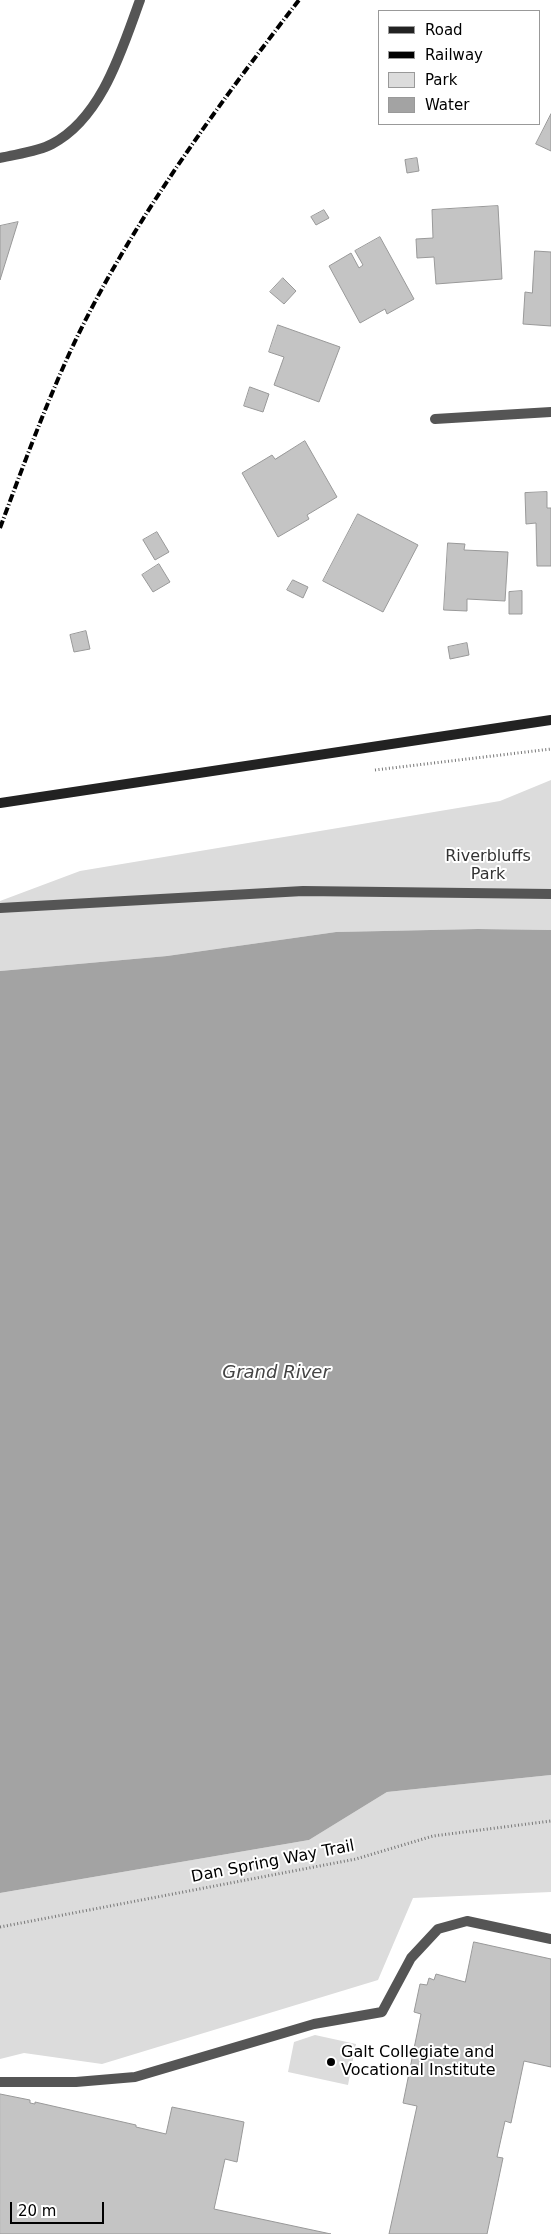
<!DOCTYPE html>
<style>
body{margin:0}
#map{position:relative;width:551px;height:2234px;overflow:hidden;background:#fff;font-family:"DejaVu Sans",sans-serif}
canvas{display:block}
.legend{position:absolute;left:378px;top:10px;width:162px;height:115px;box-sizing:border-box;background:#fff;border:1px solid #999;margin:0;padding:6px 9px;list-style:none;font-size:15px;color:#000}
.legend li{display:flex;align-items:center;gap:10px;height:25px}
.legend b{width:25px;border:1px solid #999}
.scale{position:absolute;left:10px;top:2202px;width:94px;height:22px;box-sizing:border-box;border:2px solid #000;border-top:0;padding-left:6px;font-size:15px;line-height:18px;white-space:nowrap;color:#000;-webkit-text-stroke:4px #fff;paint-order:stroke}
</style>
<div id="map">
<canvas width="551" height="2234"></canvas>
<ul class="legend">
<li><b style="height:6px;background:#222"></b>Road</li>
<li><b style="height:6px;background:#000"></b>Railway</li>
<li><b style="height:14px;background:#dcdcdc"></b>Park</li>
<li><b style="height:14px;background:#a3a3a3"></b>Water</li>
</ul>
<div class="scale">20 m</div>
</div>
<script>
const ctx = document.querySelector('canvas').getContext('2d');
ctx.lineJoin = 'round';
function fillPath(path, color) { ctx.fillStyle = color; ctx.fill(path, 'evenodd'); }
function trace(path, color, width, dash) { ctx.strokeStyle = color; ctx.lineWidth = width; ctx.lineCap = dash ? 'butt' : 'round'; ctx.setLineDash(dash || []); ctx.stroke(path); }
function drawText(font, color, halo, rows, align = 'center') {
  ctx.font = font + ' "DejaVu Sans",sans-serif'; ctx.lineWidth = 4; ctx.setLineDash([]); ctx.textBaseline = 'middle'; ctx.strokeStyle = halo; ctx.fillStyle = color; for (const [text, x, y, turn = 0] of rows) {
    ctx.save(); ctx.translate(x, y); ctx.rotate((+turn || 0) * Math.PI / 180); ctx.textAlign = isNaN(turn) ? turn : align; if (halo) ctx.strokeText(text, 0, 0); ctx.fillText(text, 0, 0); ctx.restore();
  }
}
const green = new Path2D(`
 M 551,780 L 551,930 L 478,929 L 336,932 L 167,956 L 0,971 L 0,901 L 80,871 L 500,801 Z
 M 551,1775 L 551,1892 L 413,1898 L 378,1980 L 102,2064 L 24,2053 L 0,2059 L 0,1893 L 309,1840 L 387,1792 Z
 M 315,2035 L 356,2044 L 348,2085 L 288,2072 L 294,2042 Z`);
const water = new Path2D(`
 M 478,929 L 551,930 L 551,1775 L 387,1792 L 309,1840 L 0,1893 L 0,971 L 167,956 L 336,932 Z`);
const building = new Path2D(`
 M 551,114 L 551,151 L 536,144 Z
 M 417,158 L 419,171 L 407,173 L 405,160 Z
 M 498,206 L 502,279 L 436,284 L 434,257 L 417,258 L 416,239 L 433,238 L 432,210 Z
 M 324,210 L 329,218 L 316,225 L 311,217 Z
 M 18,222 L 0,280 L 0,226 Z
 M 380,237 L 414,299 L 387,314 L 385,309 L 360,323 L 329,266 L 351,253 L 359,268 L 363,265 L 355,251 Z
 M 535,251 L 551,252 L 551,326 L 523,324 L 525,292 L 532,293 Z
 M 283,278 L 296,291 L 284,304 L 270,292 Z
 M 278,325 L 340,347 L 319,402 L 274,385 L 284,357 L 269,352 Z
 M 250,387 L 269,394 L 263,412 L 244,406 Z
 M 305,441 L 337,497 L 307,515 L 309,519 L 278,537 L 242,473 L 272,455 L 275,459 Z
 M 547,492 L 547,508 L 551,508 L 551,566 L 537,566 L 536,523 L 526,524 L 525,493 Z
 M 358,514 L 418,545 L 383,612 L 323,581 Z
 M 157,532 L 169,552 L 155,560 L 143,540 Z
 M 448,543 L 465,544 L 464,550 L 508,552 L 505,601 L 467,599 L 467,611 L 444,610 Z
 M 159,564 L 170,582 L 153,592 L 142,575 Z
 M 293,580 L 308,587 L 303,598 L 287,590 Z
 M 522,591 L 522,614 L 509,614 L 509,592 Z
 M 86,631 L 90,649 L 74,652 L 70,635 Z
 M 467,643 L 469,655 L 450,659 L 448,647 Z
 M 474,1942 L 551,1959 L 551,2067 L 524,2061 L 511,2123 L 505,2121 L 497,2157 L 503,2158 L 487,2234 L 389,2234 L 417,2106 L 403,2103 L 421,2014 L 414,2012 L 420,1984 L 427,1985 L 429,1978 L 434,1980 L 436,1974 L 465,1982 Z
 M 0,2094 L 30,2100 L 30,2103 L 35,2104 L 35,2102 L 136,2125 L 136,2127 L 166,2134 L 172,2107 L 244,2122 L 237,2162 L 225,2159 L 214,2209 L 331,2234 L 0,2234 Z`);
const path = new Path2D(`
 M 375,770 L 551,749
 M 0,1927 L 356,1859 L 433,1836 L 551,1821`);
const service = new Path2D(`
 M 0,908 L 303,891 L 551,894
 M 0,2082 L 76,2082 L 135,2077 L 314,2024 L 382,2012 L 411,1958 L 438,1929 L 467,1921 L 551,1939`);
const minor = new Path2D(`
 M 0,158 C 16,154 37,152 52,144 C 102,118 122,49 140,0
 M 435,419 L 551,412`);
const secondary = new Path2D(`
 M 0,803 L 551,720`);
const rail = new Path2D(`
 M 0,528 C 22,469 44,409 70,352 C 128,227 215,109 299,0`);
const markers = [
 [331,2062,5,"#000"]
];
const parkNames = [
 ["Riverbluffs",488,857],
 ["Park",488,875]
];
const streetNames = [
 ["Dan Spring Way Trail",273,1862,-11]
];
const poiNames = [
 ["Galt Collegiate and",341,2053],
 ["Vocational Institute",341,2071]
];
const waterNames = [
 ["Grand River",276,1373]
];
fillPath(green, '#dcdcdc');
fillPath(water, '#a3a3a3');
fillPath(building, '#c4c4c4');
trace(building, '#999', 1);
trace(path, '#777', 3, [1, 2.5]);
trace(service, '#555', 10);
trace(minor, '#555', 10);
trace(secondary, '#222', 10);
trace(rail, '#000', 4, [8, 2.5, 1, 2.5]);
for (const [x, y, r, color] of markers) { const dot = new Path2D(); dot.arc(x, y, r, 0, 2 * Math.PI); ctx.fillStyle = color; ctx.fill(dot); trace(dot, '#fff', 2); }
drawText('16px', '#333', '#fff', parkNames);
drawText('16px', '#000', '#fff', streetNames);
drawText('16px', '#000', '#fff', poiNames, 'left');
drawText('italic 18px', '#444', '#fff', waterNames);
</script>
